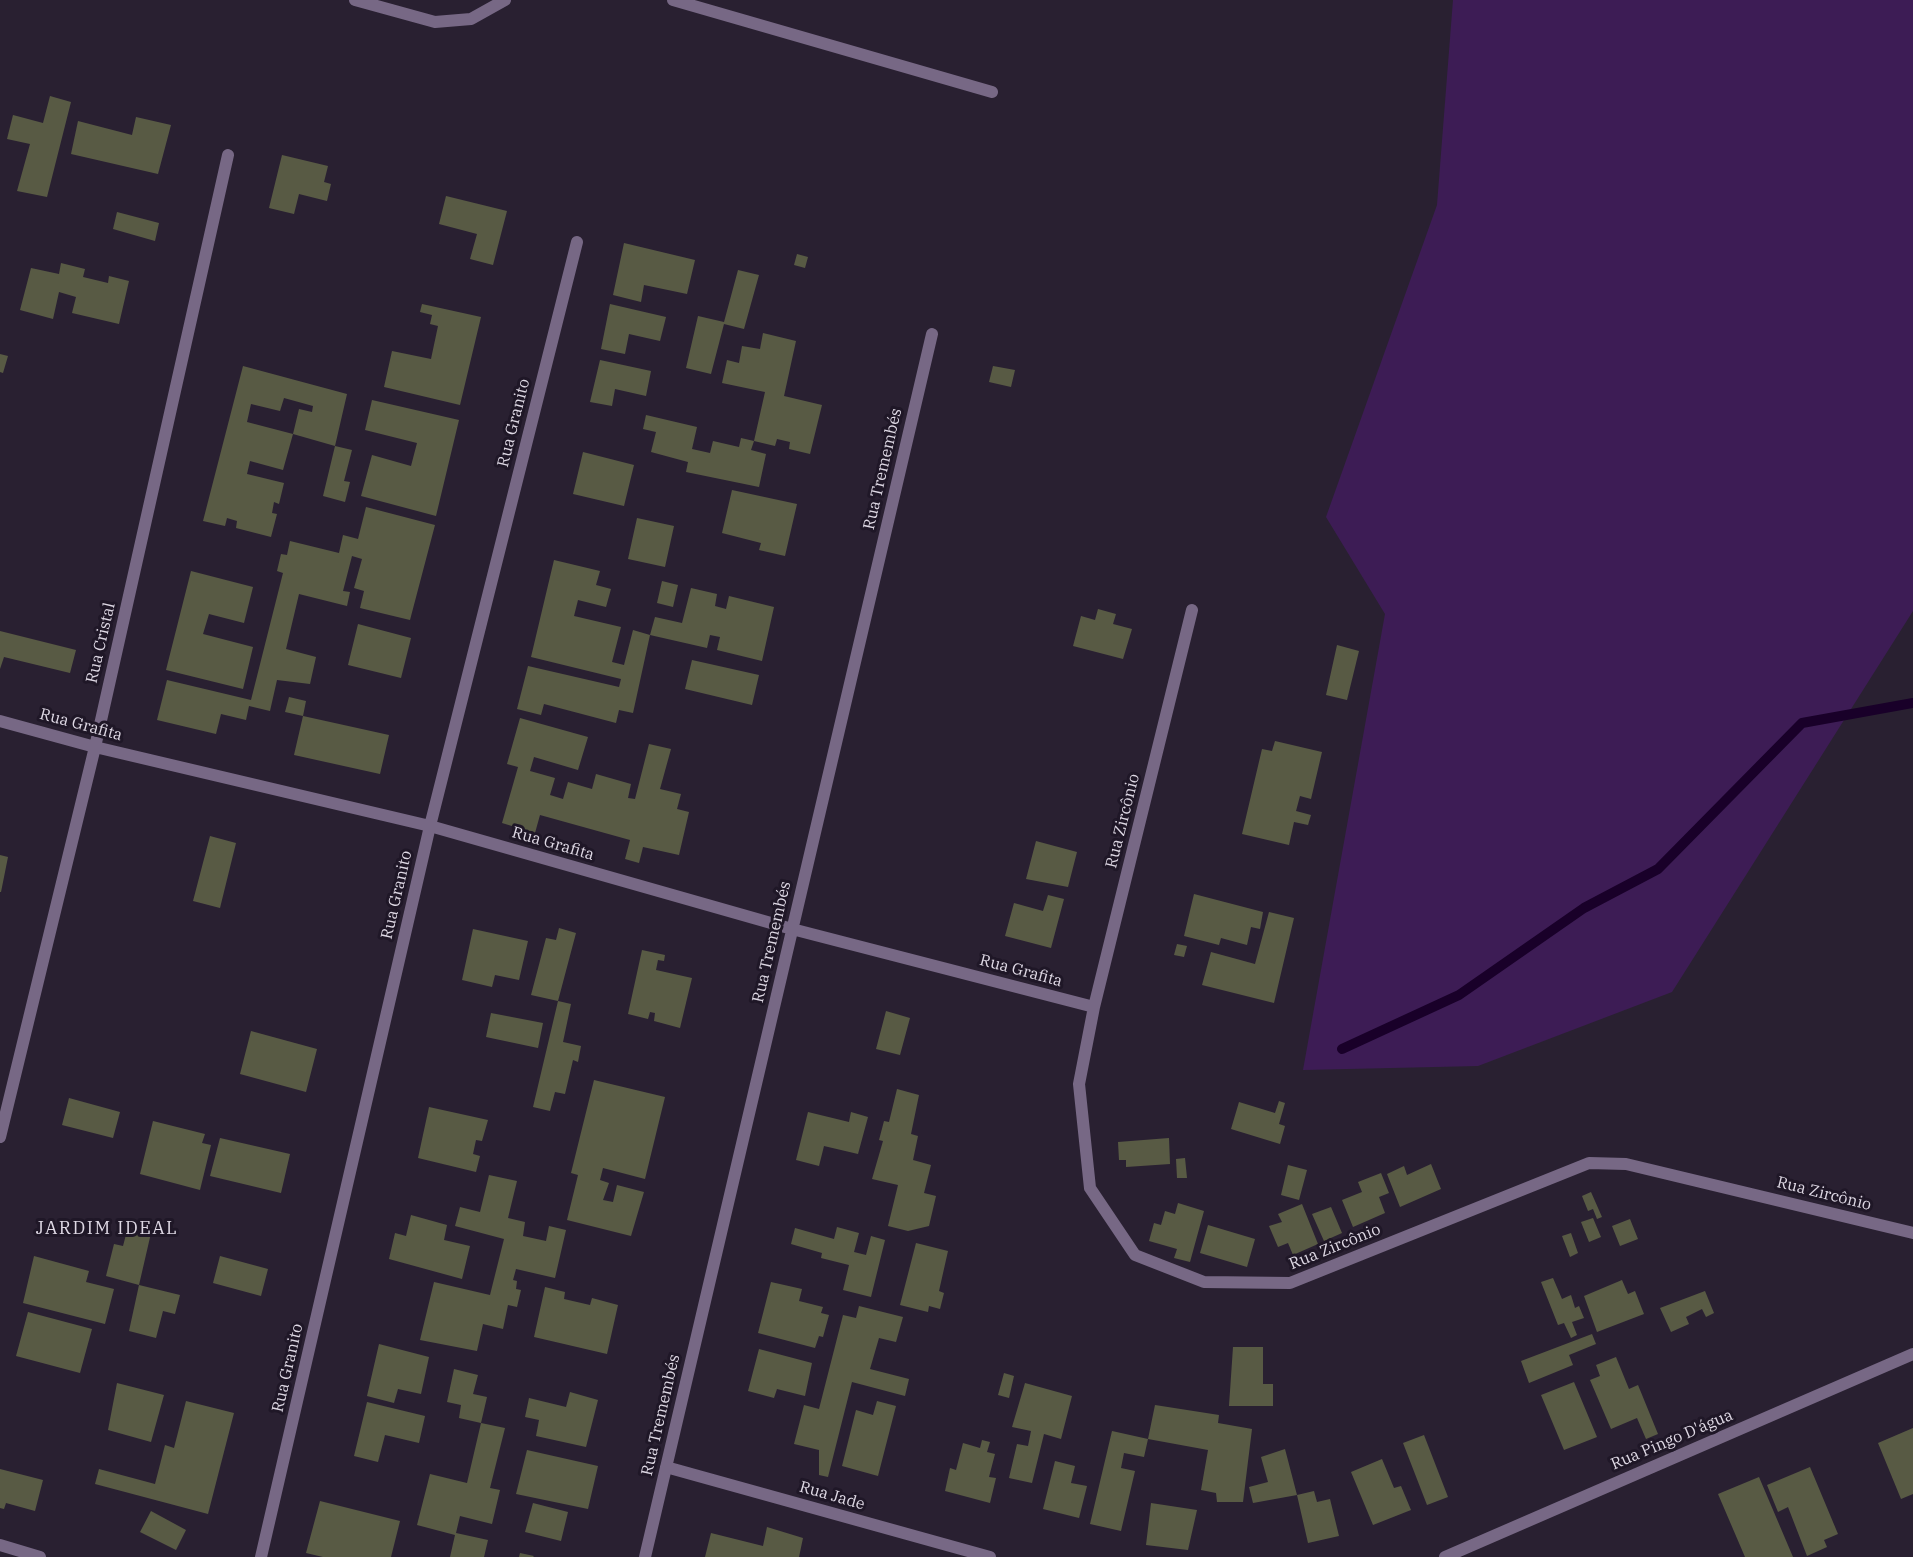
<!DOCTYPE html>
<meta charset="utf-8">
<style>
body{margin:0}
canvas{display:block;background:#292031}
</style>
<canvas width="1913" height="1557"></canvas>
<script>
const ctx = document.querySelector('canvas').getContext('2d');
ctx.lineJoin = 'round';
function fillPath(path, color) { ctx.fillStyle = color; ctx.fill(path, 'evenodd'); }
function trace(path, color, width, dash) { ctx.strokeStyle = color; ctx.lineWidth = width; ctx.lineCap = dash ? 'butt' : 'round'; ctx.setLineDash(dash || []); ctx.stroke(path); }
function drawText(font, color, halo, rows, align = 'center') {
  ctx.font = font + ' "IBM Plex Serif",serif'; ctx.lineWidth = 6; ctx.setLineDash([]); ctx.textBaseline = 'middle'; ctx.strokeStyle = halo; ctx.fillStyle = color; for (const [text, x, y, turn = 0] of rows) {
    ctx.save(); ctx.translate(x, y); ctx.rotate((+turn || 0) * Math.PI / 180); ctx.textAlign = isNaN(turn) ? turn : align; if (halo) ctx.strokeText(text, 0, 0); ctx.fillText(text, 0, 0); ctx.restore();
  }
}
const green = new Path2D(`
 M 1453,0 L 1913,0 L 1913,611 L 1672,992 L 1478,1066 L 1303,1070 L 1385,614 L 1326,517 L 1437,205 Z`);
const stream = new Path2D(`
 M 1342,1049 L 1459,995 L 1584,908 L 1658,869 L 1802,723 L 1913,703`);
const building = new Path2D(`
 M 50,96 L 71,102 L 47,197 L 17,191 L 30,144 L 7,139 L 13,115 L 43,123 Z
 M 136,117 L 171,125 L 158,174 L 71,154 L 78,121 L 132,135 Z
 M 282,155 L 328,166 L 324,182 L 331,184 L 327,201 L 299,194 L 294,214 L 269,208 Z
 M 446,196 L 507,211 L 493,265 L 470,259 L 477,234 L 439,224 Z
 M 117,212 L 159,223 L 155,241 L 113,229 Z
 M 624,243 L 695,260 L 687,294 L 644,285 L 641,302 L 613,295 Z
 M 797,254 L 808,257 L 805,268 L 794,265 Z
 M 61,263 L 85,269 L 83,277 L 108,283 L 109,276 L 129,281 L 119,324 L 72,313 L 76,297 L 59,292 L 53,319 L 20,310 L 31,268 L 59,274 Z
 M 738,270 L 759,275 L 744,329 L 724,324 L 711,374 L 686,368 L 698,316 L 724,322 Z
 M 422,304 L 481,317 L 460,405 L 384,387 L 392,351 L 431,359 L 438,326 L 430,324 L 432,315 L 420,312 Z
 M 610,304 L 666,317 L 660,341 L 629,334 L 625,354 L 601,349 Z
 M 763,333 L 796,341 L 784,396 L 822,405 L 810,454 L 789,449 L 790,442 L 777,439 L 775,446 L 754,441 L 751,450 L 766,454 L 759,487 L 686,472 L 688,462 L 651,452 L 656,432 L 643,429 L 646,415 L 697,427 L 692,449 L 710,453 L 713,441 L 739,447 L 741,438 L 754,441 L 765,392 L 722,383 L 727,360 L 739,363 L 742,346 L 760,349 Z
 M 0,354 L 8,356 L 3,373 L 0,372 Z
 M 600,360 L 651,371 L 646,396 L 615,389 L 612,406 L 590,402 Z
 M 243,366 L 347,394 L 335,446 L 293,434 L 299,409 L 312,412 L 313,406 L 284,398 L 280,411 L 251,404 L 247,422 L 293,434 L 283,470 L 250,461 L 247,474 L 284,483 L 279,504 L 274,502 L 272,513 L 277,514 L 271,537 L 236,528 L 237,521 L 227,518 L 225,526 L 203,521 Z
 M 993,366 L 1015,370 L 1011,387 L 989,382 Z
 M 372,400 L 459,420 L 436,516 L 361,496 L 372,455 L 411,466 L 417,443 L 365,430 Z
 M 335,446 L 352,450 L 344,481 L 350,482 L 345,502 L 323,496 Z
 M 583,452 L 634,465 L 624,506 L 573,494 Z
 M 732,490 L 797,504 L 785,556 L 759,550 L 761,543 L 722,533 Z
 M 366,507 L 435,525 L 410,620 L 360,608 L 364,591 L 354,588 L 362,559 L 352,556 L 343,591 L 350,592 L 347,606 L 299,594 L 286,649 L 316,657 L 310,684 L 277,680 L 270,711 L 249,706 L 246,720 L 221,714 L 216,734 L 157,720 L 167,680 L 251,700 L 283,573 L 277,571 L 281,554 L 287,555 L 290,541 L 339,553 L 343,535 L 358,539 Z
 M 637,518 L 674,526 L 665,567 L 628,559 Z
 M 554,560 L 600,571 L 596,585 L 611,589 L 606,607 L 578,600 L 574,616 L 621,627 L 612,662 L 624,665 L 633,630 L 650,635 L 655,617 L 682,623 L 691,588 L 717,594 L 715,606 L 726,609 L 729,596 L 774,607 L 762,661 L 717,650 L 720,637 L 710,635 L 707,648 L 650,635 L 633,713 L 619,710 L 616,723 L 544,704 L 541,715 L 517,709 L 528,666 L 619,687 L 621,679 L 531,657 Z
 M 191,571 L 253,587 L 244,623 L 209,614 L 203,634 L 253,647 L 243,689 L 166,670 Z
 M 662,581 L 678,585 L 673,607 L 657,603 Z
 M 1098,609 L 1116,614 L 1113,624 L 1132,629 L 1123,659 L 1073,646 L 1081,616 L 1095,620 Z
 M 358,624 L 411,638 L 401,678 L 348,665 Z
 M 0,631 L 76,650 L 70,673 L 4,657 L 0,669 Z
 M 1337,645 L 1359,651 L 1347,700 L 1326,695 Z
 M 692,660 L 759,675 L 752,705 L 685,689 Z
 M 289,697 L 306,701 L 303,716 L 285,712 Z
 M 303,716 L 389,735 L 380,774 L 294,755 Z
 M 520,718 L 588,737 L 578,770 L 534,757 L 530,771 L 555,778 L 550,795 L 563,799 L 568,782 L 592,789 L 596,774 L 631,784 L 628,798 L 635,799 L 649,744 L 671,749 L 660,789 L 681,794 L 677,809 L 689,812 L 679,855 L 643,847 L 639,863 L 625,859 L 630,840 L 540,815 L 535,833 L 502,823 L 518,767 L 507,764 Z
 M 1275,741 L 1322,752 L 1311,799 L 1300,796 L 1296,811 L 1311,815 L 1308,825 L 1294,822 L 1289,845 L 1242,834 L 1262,749 L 1272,751 Z
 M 210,836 L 236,843 L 220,908 L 193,901 Z
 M 1036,841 L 1077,852 L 1068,887 L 1026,879 Z
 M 0,855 L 8,857 L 1,892 L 0,892 Z
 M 1194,894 L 1263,912 L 1260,929 L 1251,927 L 1247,945 L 1221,938 L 1219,945 L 1184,936 Z
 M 1048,895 L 1064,899 L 1051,948 L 1005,936 L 1014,903 L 1043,911 Z
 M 1269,912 L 1294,918 L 1274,1003 L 1202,985 L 1211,952 L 1255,964 Z
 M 559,928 L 576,933 L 558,1001 L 571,1004 L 563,1042 L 581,1046 L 578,1062 L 573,1060 L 565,1094 L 555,1092 L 550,1111 L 533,1107 L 558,1001 L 531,995 L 546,938 L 556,940 Z
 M 473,929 L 528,941 L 519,980 L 495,975 L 492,987 L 462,980 Z
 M 1177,944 L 1187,946 L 1184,957 L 1174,955 Z
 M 642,950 L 665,955 L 664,961 L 658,960 L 656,970 L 692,978 L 680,1028 L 654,1021 L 655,1013 L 650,1012 L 648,1019 L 628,1014 Z
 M 886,1011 L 910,1018 L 900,1055 L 876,1049 Z
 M 491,1013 L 543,1023 L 538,1048 L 486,1037 Z
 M 251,1031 L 317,1049 L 306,1092 L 240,1074 Z
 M 594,1080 L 665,1097 L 645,1179 L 603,1168 L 600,1180 L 609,1183 L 603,1200 L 613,1202 L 617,1185 L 644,1192 L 631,1236 L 567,1220 L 578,1175 L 571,1173 Z
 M 897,1089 L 919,1095 L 911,1134 L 918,1136 L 913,1160 L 931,1165 L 924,1193 L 936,1196 L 929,1226 L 908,1231 L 888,1226 L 898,1185 L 872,1179 L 883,1141 L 879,1140 L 884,1121 L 889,1122 Z
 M 69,1098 L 120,1112 L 113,1138 L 62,1125 Z
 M 1279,1101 L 1285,1103 L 1279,1124 L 1285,1126 L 1280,1144 L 1231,1129 L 1239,1102 L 1275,1113 Z
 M 429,1107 L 488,1120 L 482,1141 L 476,1140 L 473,1154 L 480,1156 L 476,1172 L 418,1158 Z
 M 808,1112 L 849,1122 L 851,1112 L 868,1117 L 858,1154 L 824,1146 L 819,1166 L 796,1160 Z
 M 153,1121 L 205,1134 L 202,1143 L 211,1145 L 200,1190 L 140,1174 Z
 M 220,1138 L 290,1154 L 281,1193 L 210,1176 Z
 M 1169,1138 L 1170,1164 L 1126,1167 L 1126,1160 L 1119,1160 L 1118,1142 Z
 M 1185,1158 L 1187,1178 L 1177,1178 L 1176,1159 Z
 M 1431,1164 L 1441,1189 L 1400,1207 L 1387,1174 L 1404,1166 L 1407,1175 Z
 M 1288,1165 L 1307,1170 L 1299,1200 L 1281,1195 Z
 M 1381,1173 L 1389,1193 L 1379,1197 L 1385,1213 L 1353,1227 L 1342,1200 L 1362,1192 L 1358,1182 Z
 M 489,1175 L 517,1181 L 508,1218 L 525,1222 L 523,1236 L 546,1241 L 549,1226 L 566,1230 L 555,1278 L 516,1269 L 513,1280 L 517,1281 L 516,1289 L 521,1290 L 517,1307 L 508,1305 L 503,1329 L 483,1324 L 477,1351 L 420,1340 L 434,1282 L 490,1295 L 504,1239 L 455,1226 L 460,1207 L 480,1212 Z
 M 1591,1192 L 1602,1217 L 1597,1219 L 1593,1209 L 1588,1211 L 1582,1196 Z
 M 1178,1203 L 1204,1211 L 1190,1262 L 1174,1258 L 1177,1249 L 1149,1241 L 1154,1223 L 1161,1225 L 1165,1211 L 1175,1214 Z
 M 1302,1204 L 1318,1244 L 1293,1255 L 1288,1243 L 1278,1247 L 1269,1226 L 1282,1222 L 1278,1214 Z
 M 1331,1207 L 1342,1233 L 1324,1241 L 1312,1214 Z
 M 411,1215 L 447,1225 L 444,1240 L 470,1246 L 462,1279 L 389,1259 L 395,1233 L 406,1236 Z
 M 1593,1218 L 1601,1237 L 1589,1242 L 1581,1222 Z
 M 1630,1219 L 1638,1239 L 1620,1246 L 1612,1226 Z
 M 1208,1225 L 1255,1239 L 1247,1267 L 1200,1253 Z
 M 128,1227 L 151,1233 L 139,1285 L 180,1295 L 175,1314 L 163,1311 L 156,1338 L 129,1331 L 139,1285 L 106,1276 L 114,1244 L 123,1246 Z
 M 837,1227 L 859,1233 L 854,1252 L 866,1255 L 871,1236 L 885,1240 L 871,1297 L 843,1290 L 849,1265 L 821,1258 L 822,1253 L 791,1244 L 795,1228 L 834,1239 Z
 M 1571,1233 L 1578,1253 L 1570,1257 L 1562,1236 Z
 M 916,1243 L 948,1251 L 939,1291 L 944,1293 L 940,1309 L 929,1306 L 928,1312 L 900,1305 Z
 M 34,1256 L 89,1271 L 86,1282 L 114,1289 L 105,1324 L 23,1303 Z
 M 220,1256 L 268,1269 L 261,1296 L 213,1283 Z
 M 1553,1278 L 1562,1299 L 1571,1295 L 1575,1308 L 1579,1306 L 1584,1318 L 1572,1322 L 1577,1335 L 1571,1338 L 1564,1323 L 1558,1325 L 1541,1282 Z
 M 1622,1280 L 1628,1294 L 1635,1291 L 1644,1314 L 1597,1332 L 1584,1296 Z
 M 771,1282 L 802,1289 L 799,1301 L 823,1307 L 821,1313 L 829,1315 L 823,1337 L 819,1336 L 815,1348 L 758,1333 Z
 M 545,1287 L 565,1292 L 564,1299 L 590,1305 L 592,1298 L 618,1305 L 607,1354 L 534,1337 Z
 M 1705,1291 L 1714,1313 L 1706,1317 L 1702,1309 L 1686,1317 L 1689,1324 L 1671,1332 L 1660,1308 Z
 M 859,1306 L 903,1317 L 896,1342 L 879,1338 L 870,1369 L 909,1379 L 905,1396 L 852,1382 L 828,1477 L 819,1475 L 819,1450 L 794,1444 L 804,1405 L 819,1409 L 843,1315 L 856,1318 Z
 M 28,1312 L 92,1329 L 80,1373 L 16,1356 Z
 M 1592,1334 L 1596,1344 L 1569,1355 L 1573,1365 L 1529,1383 L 1521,1361 Z
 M 379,1344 L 429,1357 L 421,1394 L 398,1389 L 394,1403 L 367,1396 Z
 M 1233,1347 L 1263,1347 L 1263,1384 L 1273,1384 L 1273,1406 L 1229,1406 Z
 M 759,1349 L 812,1363 L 805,1396 L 777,1389 L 774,1398 L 748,1391 Z
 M 1616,1357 L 1629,1389 L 1638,1385 L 1658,1434 L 1646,1439 L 1637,1418 L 1611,1429 L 1590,1380 L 1600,1376 L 1596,1365 Z
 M 454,1369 L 478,1375 L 473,1394 L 487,1397 L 481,1423 L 459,1418 L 461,1405 L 447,1402 Z
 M 1004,1373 L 1014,1376 L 1009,1398 L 998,1395 Z
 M 1574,1382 L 1597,1437 L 1564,1450 L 1541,1395 Z
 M 117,1383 L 164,1395 L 151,1442 L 108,1430 Z
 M 1025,1383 L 1072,1396 L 1061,1439 L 1044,1434 L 1032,1483 L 1009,1478 L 1017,1444 L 1028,1446 L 1031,1431 L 1012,1427 Z
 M 570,1392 L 598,1400 L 586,1447 L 536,1436 L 539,1420 L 525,1417 L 529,1398 L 566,1407 Z
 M 186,1401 L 234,1413 L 208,1514 L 95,1484 L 99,1469 L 155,1484 L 165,1445 L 174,1448 Z
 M 877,1401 L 896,1406 L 878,1476 L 842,1466 L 856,1410 L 873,1415 Z
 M 367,1402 L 425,1416 L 419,1443 L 385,1435 L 378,1462 L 354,1456 Z
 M 1155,1405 L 1219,1415 L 1218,1423 L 1252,1429 L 1243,1502 L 1217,1502 L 1216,1493 L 1201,1490 L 1208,1450 L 1148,1439 Z
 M 481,1423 L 505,1428 L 490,1488 L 500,1490 L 492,1524 L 460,1516 L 456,1533 L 488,1540 L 484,1557 L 450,1557 L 455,1535 L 417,1525 L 430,1474 L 467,1483 Z
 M 1913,1428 L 1913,1494 L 1901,1499 L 1878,1443 Z
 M 1112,1431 L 1148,1439 L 1144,1457 L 1124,1453 L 1121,1468 L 1135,1471 L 1121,1531 L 1090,1524 Z
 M 1424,1435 L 1448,1497 L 1427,1505 L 1403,1443 Z
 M 982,1440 L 990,1442 L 987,1452 L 995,1454 L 989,1477 L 996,1478 L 990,1503 L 945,1491 L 950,1468 L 956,1470 L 963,1443 L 980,1448 Z
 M 1285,1449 L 1297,1495 L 1253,1503 L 1249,1487 L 1268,1482 L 1261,1457 Z
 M 527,1450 L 598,1466 L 588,1509 L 516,1494 Z
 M 1382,1459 L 1394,1488 L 1401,1486 L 1411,1510 L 1373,1525 L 1351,1472 Z
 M 1055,1461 L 1075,1466 L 1071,1483 L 1087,1486 L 1079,1518 L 1043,1509 Z
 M 1810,1467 L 1838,1534 L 1824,1540 L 1827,1547 L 1807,1556 L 1788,1507 L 1778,1512 L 1767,1485 Z
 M 0,1469 L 43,1480 L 35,1511 L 6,1503 L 4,1509 L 0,1508 Z
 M 1759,1477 L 1793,1557 L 1745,1557 L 1718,1494 Z
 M 1314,1491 L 1317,1502 L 1330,1499 L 1339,1536 L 1308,1543 L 1297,1495 Z
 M 320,1501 L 400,1521 L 391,1557 L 323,1557 L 306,1553 Z
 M 533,1503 L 568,1512 L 561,1541 L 525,1532 Z
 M 1151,1503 L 1197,1510 L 1188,1550 L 1146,1545 Z
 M 151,1511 L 186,1530 L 176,1550 L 140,1532 Z
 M 767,1527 L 803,1538 L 799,1557 L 705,1557 L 711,1533 L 763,1546 Z
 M 520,1553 L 534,1556 L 533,1557 L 519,1557 Z`);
const service = new Path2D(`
 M 355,0 L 435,22 L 471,19 L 505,0
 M 673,0 L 992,92`);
const minor = new Path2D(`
 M 1192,610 L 1094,1007 L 1079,1084 L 1090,1188 L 1135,1255 L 1204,1282 L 1290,1283 L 1589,1163 L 1626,1164 L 1913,1233
 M 0,721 L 95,747 L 430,826 L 792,929 L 1094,1007
 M 0,1137 L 95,747 L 228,155
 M 666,1467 L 990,1557
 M 0,1545 L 40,1557
 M 261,1557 L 430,826 L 577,242
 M 645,1557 L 932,334
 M 1445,1557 L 1913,1354`);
const streetNames = [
 ["Rua Granito",514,423,-76],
 ["Rua Tremembés",883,469,-77],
 ["Rua Cristal",101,643,-77],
 ["Rua Grafita",81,725,15],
 ["Rua Zircônio",1123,821,-76],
 ["Rua Grafita",553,844,16],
 ["Rua Granito",397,895,-77],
 ["Rua Tremembés",772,942,-77],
 ["Rua Grafita",1021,971,15],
 ["Rua Zircônio",1824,1194,14],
 ["Rua Zircônio",1335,1247,-22],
 ["Rua Granito",288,1368,-77],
 ["Rua Tremembés",661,1415,-77],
 ["Rua Pingo D'água",1672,1440,-23],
 ["Rua Jade",832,1496,16]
];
const neighbourhoodNames = [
 ["JARDIM IDEAL",107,1229]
];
fillPath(green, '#3d1c55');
trace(stream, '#190029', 10);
fillPath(building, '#585a44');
trace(service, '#776885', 12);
trace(minor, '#776885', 12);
drawText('16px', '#ded8e4', '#1f1727', streetNames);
ctx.letterSpacing = '1.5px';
drawText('18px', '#ded8e4', '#1f1727', neighbourhoodNames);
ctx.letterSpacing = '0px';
</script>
